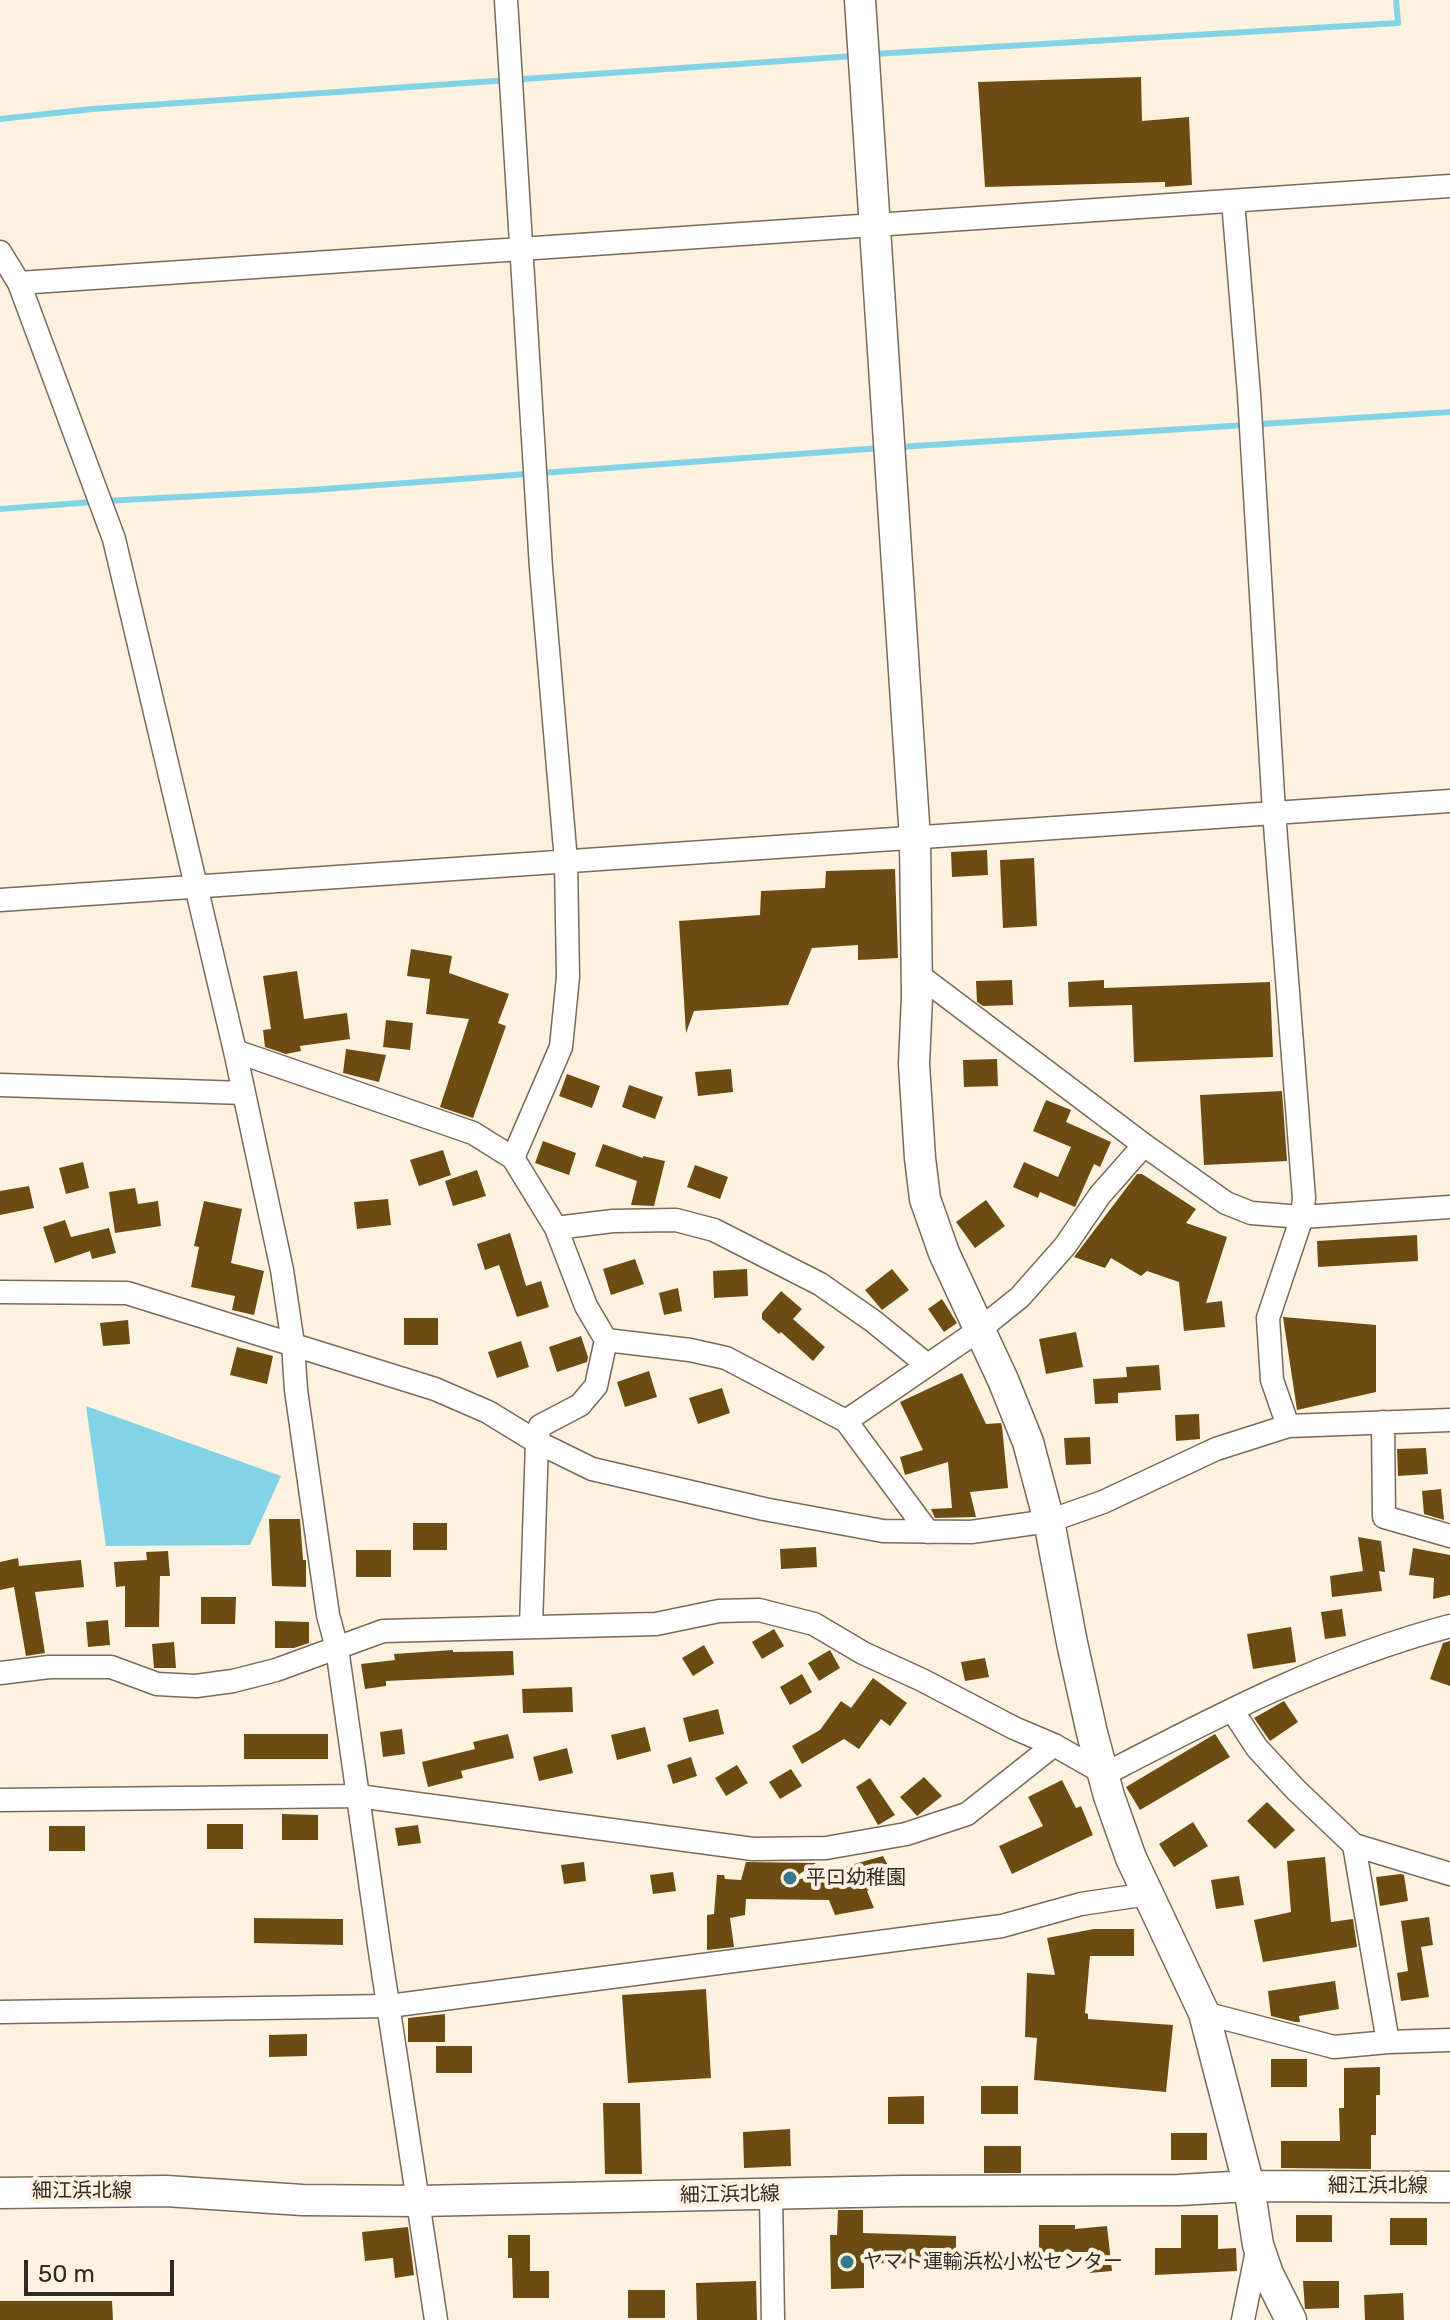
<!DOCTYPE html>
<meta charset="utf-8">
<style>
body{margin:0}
#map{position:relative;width:1450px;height:2320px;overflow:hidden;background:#fdf1e0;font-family:Rubik,sans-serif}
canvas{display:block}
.scale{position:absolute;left:24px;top:2260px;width:150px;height:36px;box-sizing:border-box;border:4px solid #312b23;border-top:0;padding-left:10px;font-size:24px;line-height:28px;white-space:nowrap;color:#312b23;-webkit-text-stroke:6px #fdf1e0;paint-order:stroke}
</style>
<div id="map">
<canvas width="1450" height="2320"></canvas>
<div class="scale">50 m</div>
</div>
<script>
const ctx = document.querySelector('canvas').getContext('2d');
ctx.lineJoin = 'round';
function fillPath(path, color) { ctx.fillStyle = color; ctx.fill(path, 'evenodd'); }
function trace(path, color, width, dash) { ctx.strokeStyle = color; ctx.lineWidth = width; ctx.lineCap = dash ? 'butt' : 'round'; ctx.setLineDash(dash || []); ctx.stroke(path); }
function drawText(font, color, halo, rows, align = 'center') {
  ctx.font = font + ' Rubik,"Noto Sans JP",sans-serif'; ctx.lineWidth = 8; ctx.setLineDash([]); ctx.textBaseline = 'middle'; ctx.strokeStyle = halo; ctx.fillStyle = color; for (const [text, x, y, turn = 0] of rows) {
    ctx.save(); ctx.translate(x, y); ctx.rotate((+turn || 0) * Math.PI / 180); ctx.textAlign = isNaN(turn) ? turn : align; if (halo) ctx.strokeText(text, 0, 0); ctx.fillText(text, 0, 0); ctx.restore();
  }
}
const water = new Path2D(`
 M 86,1406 L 281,1476 L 250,1545 L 106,1546 Z`);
const stream = new Path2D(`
 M 873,54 L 1398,23 L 1396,0
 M 0,119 L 92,109 L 854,56
 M 899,447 L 1450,412
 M 105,501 L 311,490 L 880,448
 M 0,509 L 93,502`);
const building = new Path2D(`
 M 1141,77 L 1142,121 L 1189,117 L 1192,185 L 1165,187 L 1165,182 L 985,187 L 978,82 Z
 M 987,850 L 988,875 L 952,877 L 951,852 Z
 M 1034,858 L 1037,926 L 1003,928 L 1000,860 Z
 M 895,869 L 898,958 L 858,960 L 858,945 L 812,948 L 788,1005 L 694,1011 L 686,1033 L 679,921 L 760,915 L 761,891 L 825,888 L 826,871 Z
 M 411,949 L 452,956 L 449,973 L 509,994 L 498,1023 L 506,1026 L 473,1118 L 440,1107 L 469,1019 L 426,1014 L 430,979 L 407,976 Z
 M 297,971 L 304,1019 L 347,1013 L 350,1039 L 300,1046 L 301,1051 L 286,1054 L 265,1047 L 263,1030 L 271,1029 L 263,976 Z
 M 1012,980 L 1013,1005 L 983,1006 L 977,1002 L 976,981 Z
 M 1104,980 L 1104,988 L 1270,982 L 1273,1057 L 1134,1062 L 1132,1005 L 1069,1007 L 1068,982 Z
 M 386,1020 L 413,1023 L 410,1050 L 383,1047 Z
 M 346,1049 L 386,1055 L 379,1082 L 343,1073 Z
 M 997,1059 L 998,1086 L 964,1087 L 963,1060 Z
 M 731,1069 L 733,1092 L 698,1096 L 695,1072 Z
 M 567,1074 L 600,1086 L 592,1108 L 559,1096 Z
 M 629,1085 L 663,1097 L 655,1119 L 622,1107 Z
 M 1282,1091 L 1287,1161 L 1204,1165 L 1200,1095 Z
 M 1046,1100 L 1071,1110 L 1066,1122 L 1111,1142 L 1100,1167 L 1094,1164 L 1075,1207 L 1040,1192 L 1038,1198 L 1013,1187 L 1024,1162 L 1058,1177 L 1071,1147 L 1033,1131 Z
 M 543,1141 L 576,1153 L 569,1175 L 535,1163 Z
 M 603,1144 L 643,1158 L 643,1156 L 665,1161 L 654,1206 L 631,1205 L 637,1181 L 595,1166 Z
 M 443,1150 L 451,1175 L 419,1186 L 410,1160 Z
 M 83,1162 L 89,1188 L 66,1194 L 59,1168 Z
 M 695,1165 L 728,1177 L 720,1199 L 687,1187 Z
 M 477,1170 L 486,1196 L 453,1206 L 445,1181 Z
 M 1137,1174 L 1142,1174 L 1196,1209 L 1186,1223 L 1227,1237 L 1206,1303 L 1222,1301 L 1225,1327 L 1184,1331 L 1179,1282 L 1147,1271 L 1141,1276 L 1111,1258 L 1105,1268 L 1074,1257 Z
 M 29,1186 L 34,1208 L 0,1215 L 0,1191 Z
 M 135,1188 L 138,1204 L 158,1201 L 161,1226 L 115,1233 L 109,1192 Z
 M 388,1199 L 391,1225 L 357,1229 L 354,1202 Z
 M 986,1200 L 1005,1226 L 975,1248 L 956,1222 Z
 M 204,1201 L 242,1209 L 231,1263 L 264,1271 L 254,1315 L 232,1310 L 235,1296 L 191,1287 L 199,1247 L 194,1246 Z
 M 65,1220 L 71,1237 L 109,1228 L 116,1253 L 92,1259 L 90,1251 L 55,1263 L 43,1227 Z
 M 510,1233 L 526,1286 L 541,1281 L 549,1307 L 517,1317 L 499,1265 L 485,1270 L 477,1244 Z
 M 1417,1235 L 1418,1261 L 1318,1267 L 1317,1241 Z
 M 635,1259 L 644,1284 L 611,1295 L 603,1269 Z
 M 747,1269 L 748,1296 L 714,1298 L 713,1271 Z
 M 892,1269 L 909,1290 L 882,1310 L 865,1290 Z
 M 678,1288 L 682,1311 L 664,1315 L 659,1293 Z
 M 781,1291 L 802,1309 L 793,1319 L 825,1347 L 813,1361 L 781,1332 L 779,1334 L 762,1319 L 762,1313 Z
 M 942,1299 L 957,1323 L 944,1332 L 928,1309 Z
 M 1283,1317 L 1376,1325 L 1376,1392 L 1297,1410 Z
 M 404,1318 L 438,1318 L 438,1345 L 404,1345 Z
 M 128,1320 L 130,1344 L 103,1346 L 100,1323 Z
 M 1076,1332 L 1083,1367 L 1046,1374 L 1039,1339 Z
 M 581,1336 L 588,1357 L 587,1362 L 557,1372 L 549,1347 Z
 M 521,1341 L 529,1367 L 497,1378 L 488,1352 Z
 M 237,1347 L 273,1356 L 267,1384 L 230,1375 Z
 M 1159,1365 L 1161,1390 L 1118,1393 L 1118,1403 L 1095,1404 L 1093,1379 L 1127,1377 L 1126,1367 Z
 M 649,1371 L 657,1397 L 625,1407 L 617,1382 Z
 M 962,1373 L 986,1424 L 1001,1423 L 1002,1426 L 1008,1488 L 970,1492 L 976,1517 L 935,1518 L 931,1509 L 952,1508 L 948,1462 L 905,1475 L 900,1457 L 923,1450 L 900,1402 Z
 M 722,1388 L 730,1413 L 698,1424 L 689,1398 Z
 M 1199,1414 L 1200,1439 L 1176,1441 L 1175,1415 Z
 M 1090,1437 L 1091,1464 L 1066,1465 L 1064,1438 Z
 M 1426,1448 L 1428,1474 L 1398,1476 L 1397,1449 Z
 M 1441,1489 L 1444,1520 L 1424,1514 L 1422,1491 Z
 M 269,1519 L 300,1519 L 303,1560 L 306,1560 L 306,1587 L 272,1586 Z
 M 413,1523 L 447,1523 L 447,1550 L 413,1550 Z
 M 1358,1537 L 1381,1541 L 1385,1572 L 1379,1571 L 1382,1591 L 1332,1597 L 1330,1576 L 1363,1571 Z
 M 816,1547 L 817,1567 L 781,1569 L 780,1549 Z
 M 1413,1548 L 1450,1555 L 1450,1595 L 1433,1599 L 1434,1578 L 1409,1575 Z
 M 356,1550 L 391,1550 L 391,1577 L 356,1577 Z
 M 168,1551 L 170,1576 L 160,1576 L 159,1627 L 125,1627 L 125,1586 L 116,1587 L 114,1562 L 147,1560 L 146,1552 Z
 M 18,1558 L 19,1566 L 81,1560 L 84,1587 L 35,1592 L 45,1653 L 26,1656 L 14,1587 L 0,1590 L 0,1562 Z
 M 201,1597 L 236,1597 L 235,1624 L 201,1624 Z
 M 1342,1609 L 1346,1636 L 1325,1639 L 1321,1612 Z
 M 108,1620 L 110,1645 L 88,1647 L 86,1622 Z
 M 275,1621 L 309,1622 L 309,1643 L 294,1648 L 275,1648 Z
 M 1291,1627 L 1296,1662 L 1253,1669 L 1247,1634 Z
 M 774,1629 L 784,1646 L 762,1659 L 752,1642 Z
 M 1450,1641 L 1450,1686 L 1430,1679 L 1443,1643 Z
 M 174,1642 L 176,1668 L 154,1668 L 152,1644 Z
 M 704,1645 L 714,1663 L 693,1676 L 682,1658 Z
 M 453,1650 L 453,1652 L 513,1651 L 514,1675 L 386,1681 L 386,1686 L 365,1689 L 361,1664 L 395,1660 L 394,1654 Z
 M 830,1650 L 840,1668 L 819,1681 L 808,1663 Z
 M 985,1658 L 989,1677 L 965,1681 L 961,1662 Z
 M 802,1674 L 812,1692 L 790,1705 L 780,1687 Z
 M 873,1678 L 907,1703 L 890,1726 L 881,1719 L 859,1749 L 844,1739 L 802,1764 L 792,1746 L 820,1730 L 841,1701 L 851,1708 Z
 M 572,1687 L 573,1712 L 523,1713 L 522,1689 Z
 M 1284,1701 L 1298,1722 L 1270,1741 L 1254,1718 Z
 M 718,1709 L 724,1734 L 689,1742 L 683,1718 Z
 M 645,1727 L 651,1751 L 617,1760 L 611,1735 Z
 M 402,1729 L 405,1754 L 383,1757 L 380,1732 Z
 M 244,1734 L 328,1734 L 328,1759 L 244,1759 Z
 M 508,1734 L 514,1758 L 461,1771 L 463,1778 L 428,1787 L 422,1762 L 475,1749 L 473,1742 Z
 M 1215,1734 L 1230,1757 L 1140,1810 L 1126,1787 Z
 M 567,1748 L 573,1773 L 539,1781 L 533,1757 Z
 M 691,1757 L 697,1776 L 673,1784 L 667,1765 Z
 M 737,1765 L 748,1783 L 726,1796 L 715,1778 Z
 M 791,1769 L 802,1786 L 780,1799 L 769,1782 Z
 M 924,1777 L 942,1796 L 917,1816 L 900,1797 Z
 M 870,1778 L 895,1815 L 880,1824 L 878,1825 L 856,1787 Z
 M 1062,1780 L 1076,1808 L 1081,1806 L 1093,1835 L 1012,1874 L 999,1846 L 1043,1826 L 1028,1797 Z
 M 1267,1802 L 1295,1830 L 1275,1849 L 1247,1821 Z
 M 282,1814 L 318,1815 L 318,1840 L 282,1840 Z
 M 1193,1822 L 1208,1846 L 1174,1867 L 1159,1844 Z
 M 207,1824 L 243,1824 L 243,1849 L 207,1849 Z
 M 418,1825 L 421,1843 L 398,1846 L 395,1828 Z
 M 49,1826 L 85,1826 L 85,1851 L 49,1851 Z
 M 883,1856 L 894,1877 L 867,1891 L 874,1908 L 835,1915 L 829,1900 L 746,1899 L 745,1915 L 730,1918 L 734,1947 L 707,1950 L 707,1915 L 714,1914 L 717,1875 L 724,1875 L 725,1879 L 741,1880 L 746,1862 L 816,1863 L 786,1883 Z
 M 1325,1857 L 1331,1922 L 1353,1919 L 1357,1947 L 1263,1962 L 1254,1920 L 1291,1912 L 1287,1861 Z
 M 584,1862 L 586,1881 L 564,1884 L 561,1865 Z
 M 673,1872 L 676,1891 L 653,1894 L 650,1875 Z
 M 1401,1874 L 1404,1875 L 1408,1901 L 1380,1906 L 1376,1877 Z
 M 1239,1876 L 1244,1905 L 1216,1909 L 1211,1880 Z
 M 1429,1917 L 1433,1945 L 1421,1947 L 1429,1997 L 1401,2001 L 1397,1973 L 1408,1971 L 1401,1921 Z
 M 254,1918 L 343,1919 L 343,1945 L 254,1943 Z
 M 1094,1929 L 1134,1929 L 1134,1956 L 1090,1956 L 1085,2013 L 1088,2014 L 1088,2019 L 1173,2025 L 1166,2092 L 1034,2080 L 1037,2038 L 1025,2037 L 1027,1973 L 1055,1975 L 1047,1938 Z
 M 1335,1981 L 1339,2009 L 1299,2016 L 1300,2022 L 1295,2022 L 1271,2016 L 1268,1991 Z
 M 706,1989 L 711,2078 L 628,2083 L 622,1995 Z
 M 445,2014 L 445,2042 L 408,2042 L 408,2018 Z
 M 307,2034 L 307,2056 L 269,2057 L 269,2035 Z
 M 436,2046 L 472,2046 L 472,2073 L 436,2073 Z
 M 1271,2059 L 1307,2059 L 1307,2087 L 1271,2087 Z
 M 1380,2067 L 1380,2095 L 1376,2095 L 1376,2135 L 1371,2135 L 1371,2169 L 1281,2168 L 1281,2141 L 1340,2141 L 1339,2108 L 1344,2108 L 1344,2068 Z
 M 981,2086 L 1018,2086 L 1018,2114 L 981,2114 Z
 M 924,2096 L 924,2124 L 888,2124 L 888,2097 Z
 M 603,2103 L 640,2103 L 642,2174 L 605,2174 Z
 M 790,2129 L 791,2166 L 744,2168 L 743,2132 Z
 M 1171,2133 L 1207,2133 L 1207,2160 L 1171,2160 Z
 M 984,2146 L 1021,2146 L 1021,2173 L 984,2173 Z
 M 838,2210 L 863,2210 L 863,2233 L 956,2236 L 956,2264 L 864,2263 L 864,2288 L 831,2289 L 830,2235 L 837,2235 Z
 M 1181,2215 L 1218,2215 L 1218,2249 L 1236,2248 L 1237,2271 L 1155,2275 L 1155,2248 L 1181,2248 Z
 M 1296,2215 L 1332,2215 L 1332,2242 L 1296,2242 Z
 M 1390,2218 L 1427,2218 L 1427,2245 L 1390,2245 Z
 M 1039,2225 L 1075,2225 L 1075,2229 L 1107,2226 L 1112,2271 L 1089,2273 L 1087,2252 L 1039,2252 Z
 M 408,2227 L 414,2275 L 395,2278 L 393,2258 L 365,2261 L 362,2232 Z
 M 508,2235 L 530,2235 L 530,2271 L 549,2271 L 549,2298 L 513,2298 L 512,2258 L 508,2258 Z
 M 756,2281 L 757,2320 L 697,2320 L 696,2283 Z
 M 1303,2281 L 1339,2281 L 1339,2308 L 1305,2309 Z
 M 628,2290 L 665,2290 L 665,2318 L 628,2318 Z
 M 1403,2293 L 1404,2320 L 1365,2320 L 1364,2295 Z
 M 0,2301 L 112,2301 L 113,2320 L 0,2320 Z`);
const street = new Path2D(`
 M 506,0 L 541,568 L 566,861 L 568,977 L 561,1047 L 513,1158
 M 1233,201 L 1249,394 L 1274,812 L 1304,1198 L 1302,1217 L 1268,1318 L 1272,1380 L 1288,1426
 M 0,252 L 19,283 L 114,539 L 235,1051 L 282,1270 L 293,1344 L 296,1390 L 328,1615 L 337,1648 L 380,1952 L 436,2320
 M 19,283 L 1450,186
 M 0,900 L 1450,801
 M 916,973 L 1144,1145 L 1226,1203 L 1251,1213 L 1302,1217 L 1450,1207
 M 235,1051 L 473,1133 L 513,1158 L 556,1228 L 586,1306 L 606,1340 L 596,1386 L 580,1405 L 540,1426 L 537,1442 L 531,1626
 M 0,1085 L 244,1093
 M 556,1228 L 613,1221 L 676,1220 L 714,1230 L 820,1284 L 873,1321 L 926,1364
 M 0,1292 L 127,1293 L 435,1389 L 488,1412 L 537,1442 L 592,1469 L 764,1509 L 883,1531 L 971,1532 L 1049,1521 L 1103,1502 L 1216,1449 L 1288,1426 L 1450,1420
 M 606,1340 L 690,1350 L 726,1358 L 846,1421 L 928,1532
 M 846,1421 L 979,1330 L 1020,1297 L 1065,1246 L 1100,1195 L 1144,1145
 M 1383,1422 L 1384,1517 L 1450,1536
 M 0,1673 L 49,1667 L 111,1667 L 157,1684 L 196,1686 L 233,1681 L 276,1670 L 383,1631 L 656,1624 L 719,1611 L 759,1610 L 814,1624 L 863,1653 L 922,1680 L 1014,1728 L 1054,1745 L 1105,1774 C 1219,1715 1325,1659 1450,1626
 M 1232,1710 L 1257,1748 L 1296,1790 L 1354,1845 L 1450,1874
 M 0,1800 L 358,1796 L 753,1849 L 826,1848 L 906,1834 L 967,1814 L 1054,1745
 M 1354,1845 L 1388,2042
 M 0,2012 L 389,2006 L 1002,1926 L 1081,1904 L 1148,1894
 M 1204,2013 L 1334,2047 L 1388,2042 L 1450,2040
 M 771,2194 L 773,2320
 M 1243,2320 L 1258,2246`);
const secondary = new Path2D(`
 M 860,0 L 915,839 L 917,997 L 914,1064 L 920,1158 L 925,1199 L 944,1253 L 1003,1380 L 1028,1442 L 1049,1521 L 1072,1643 L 1092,1733 L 1109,1796 L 1131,1858 L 1204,2013 L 1249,2186 L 1258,2245 L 1268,2274 L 1291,2320
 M 0,2193 L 166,2191 L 302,2200 L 418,2201 L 902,2191 L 1179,2190 L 1249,2186 L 1450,2187`);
const markers = [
 [790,1878,8,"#357a89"],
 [847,2262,8,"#357a89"]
];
const poiNames = [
 ["平口幼稚園",806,1878],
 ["ヤマト運輸浜松小松センター",863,2262]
];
const streetNames = [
 ["細江浜北線",1378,2186],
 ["細江浜北線",82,2191],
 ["細江浜北線",730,2195,-1]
];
fillPath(water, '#82d3e6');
trace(stream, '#82d3e6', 6);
fillPath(building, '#6c4c12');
trace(street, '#786b58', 25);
trace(secondary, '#786b58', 33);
trace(street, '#fff', 22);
trace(secondary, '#fff', 30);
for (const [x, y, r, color] of markers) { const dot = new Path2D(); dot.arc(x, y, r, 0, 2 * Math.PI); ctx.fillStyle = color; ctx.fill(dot); trace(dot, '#fdf1e0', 3); }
drawText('20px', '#312b23', '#fdf1e0', poiNames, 'left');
drawText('20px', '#312b23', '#fdf1e0', streetNames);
</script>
